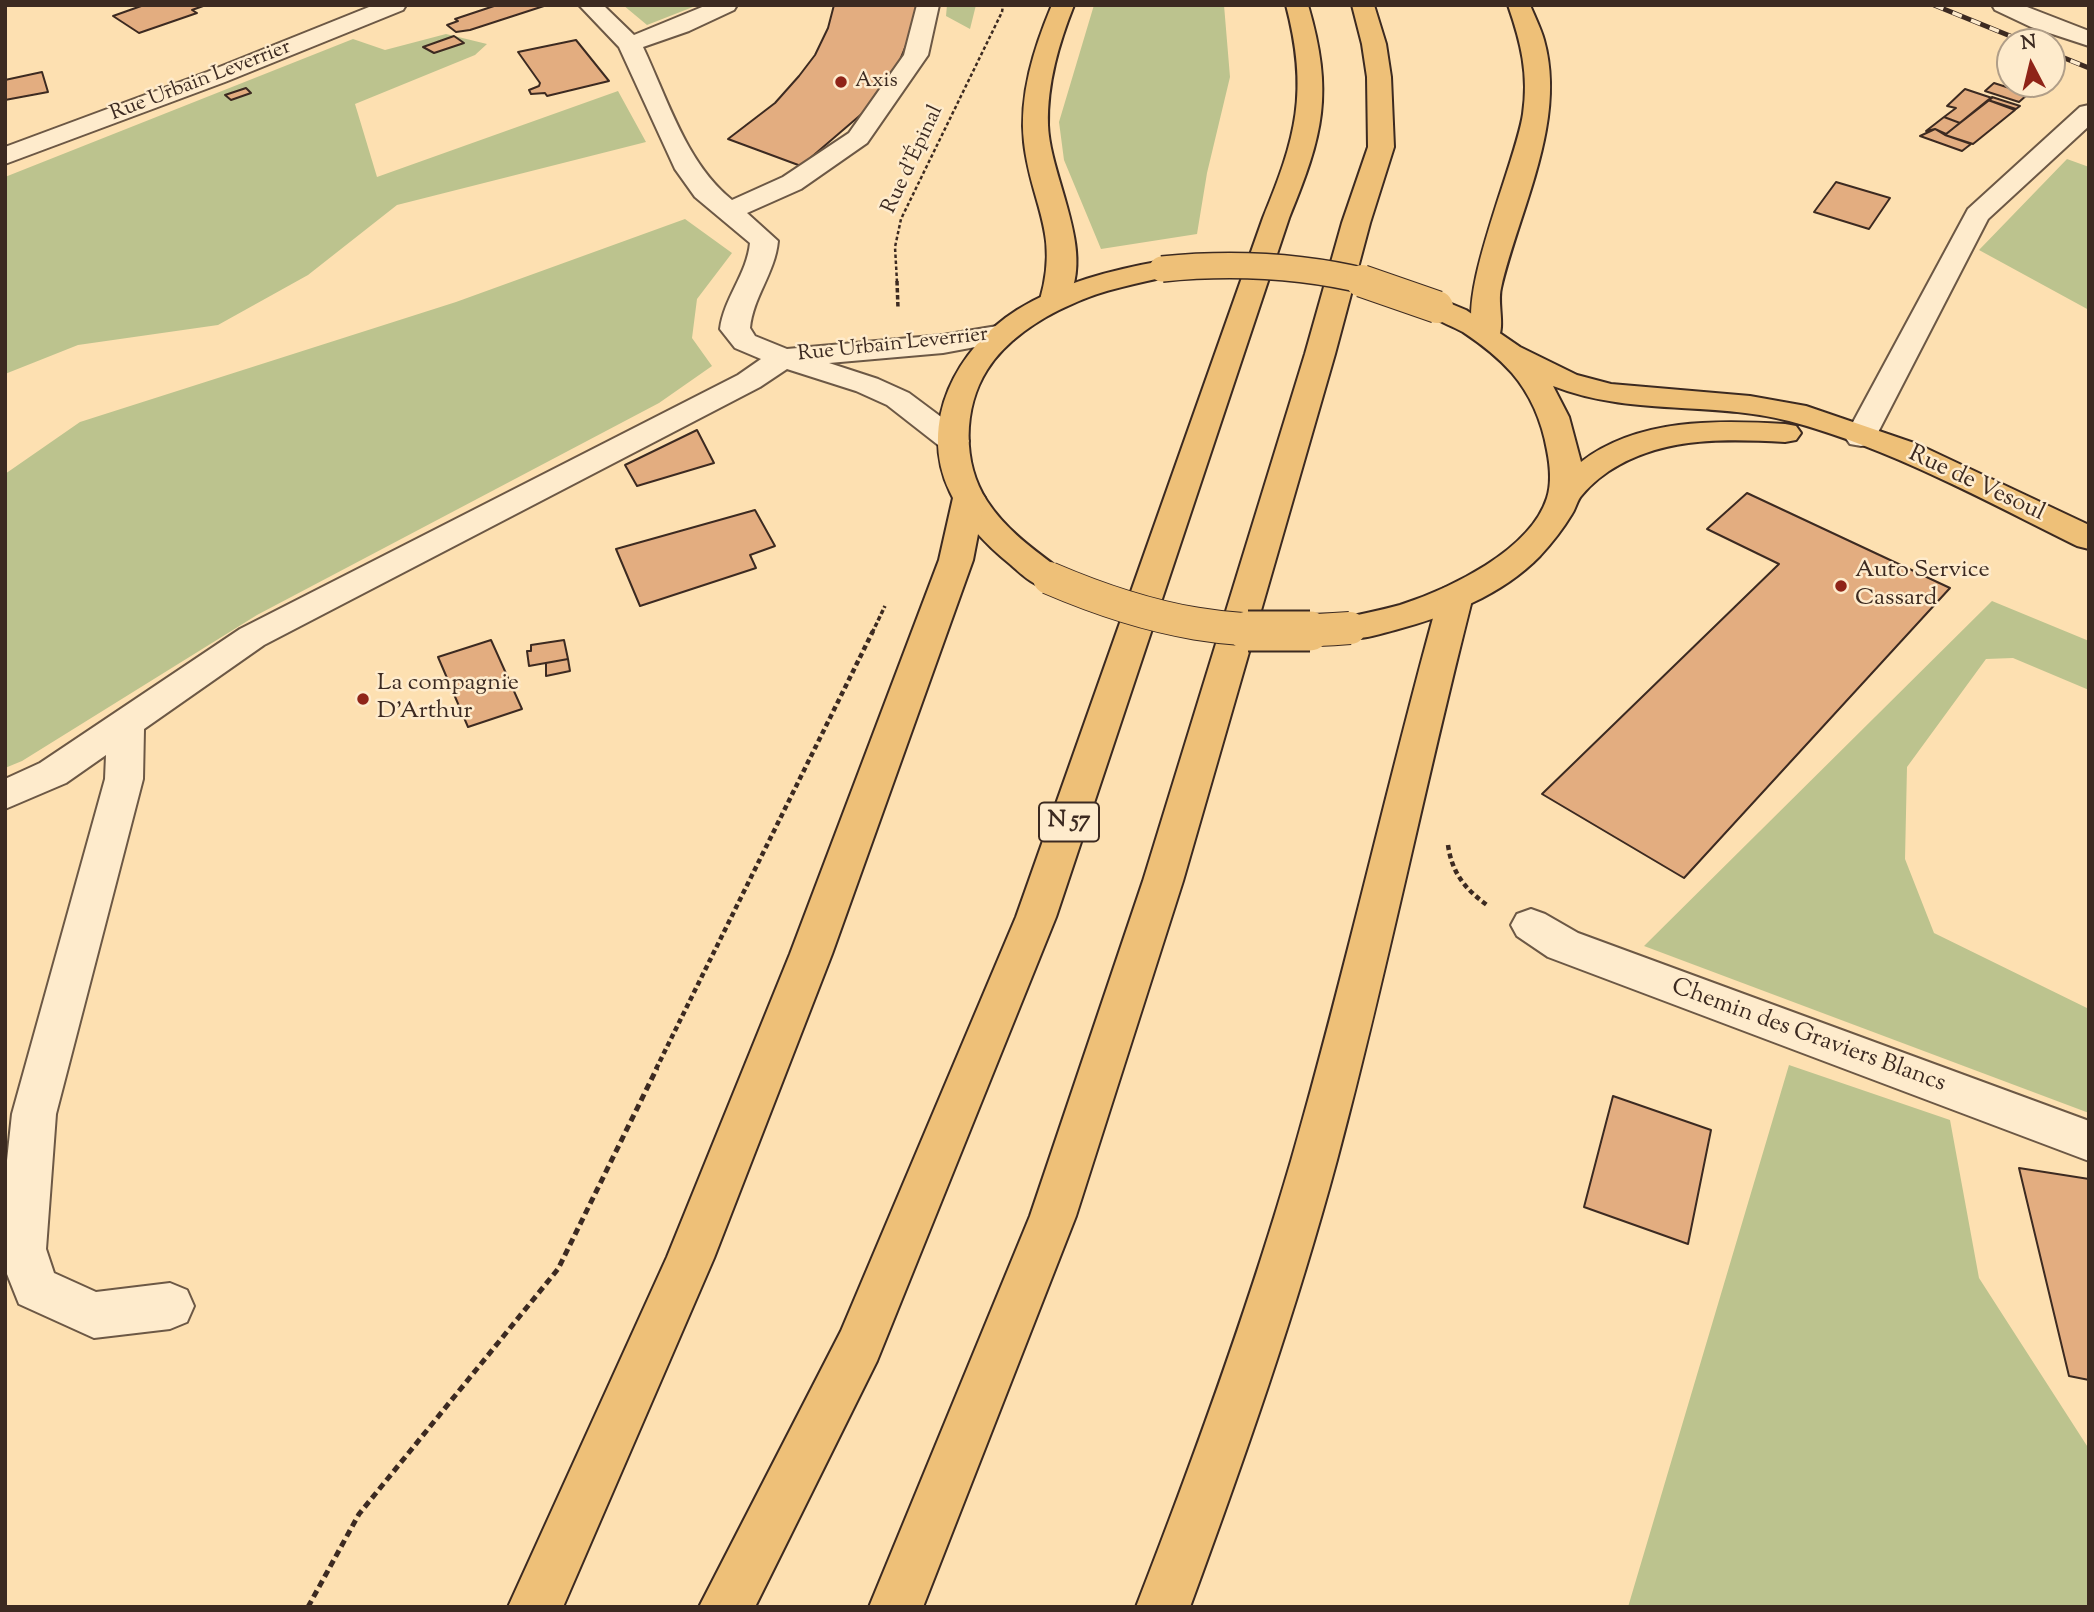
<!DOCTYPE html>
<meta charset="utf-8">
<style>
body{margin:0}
#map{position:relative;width:2094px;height:1612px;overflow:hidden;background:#fde0b1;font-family:"Sorts Mill Goudy",serif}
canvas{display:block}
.frame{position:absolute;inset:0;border:7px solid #3c2a21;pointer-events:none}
.north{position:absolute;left:1996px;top:28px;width:70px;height:70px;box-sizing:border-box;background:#feebcc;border:2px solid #b09e88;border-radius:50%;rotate:353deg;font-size:19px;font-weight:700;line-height:28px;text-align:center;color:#3c2a21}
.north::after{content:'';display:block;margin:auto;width:24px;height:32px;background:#8f2418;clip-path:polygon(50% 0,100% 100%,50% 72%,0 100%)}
</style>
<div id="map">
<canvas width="2094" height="1612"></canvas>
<div class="frame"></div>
<div class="north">N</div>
</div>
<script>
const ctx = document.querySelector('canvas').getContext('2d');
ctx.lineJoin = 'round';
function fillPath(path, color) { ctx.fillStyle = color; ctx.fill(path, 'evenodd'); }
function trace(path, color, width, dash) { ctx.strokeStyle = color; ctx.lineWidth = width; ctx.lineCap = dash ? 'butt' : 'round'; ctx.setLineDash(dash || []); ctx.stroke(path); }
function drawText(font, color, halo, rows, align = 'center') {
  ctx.font = font + ' "Sorts Mill Goudy",serif'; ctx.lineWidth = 5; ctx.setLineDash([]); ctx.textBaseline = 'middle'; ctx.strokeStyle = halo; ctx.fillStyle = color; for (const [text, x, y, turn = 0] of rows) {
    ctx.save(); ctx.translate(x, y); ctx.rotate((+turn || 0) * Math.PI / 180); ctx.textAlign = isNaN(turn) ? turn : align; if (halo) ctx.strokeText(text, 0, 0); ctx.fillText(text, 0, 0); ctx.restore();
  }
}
const green = new Path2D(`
 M 623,5 L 698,5 L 647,25 Z
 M 947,5 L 976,5 L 970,29 L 946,16 Z
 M 1094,5 L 1224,5 L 1230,77 L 1207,173 L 1197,234 L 1101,249 L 1064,160 L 1059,122 Z
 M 446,34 L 487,44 L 475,55 L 355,104 L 377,177 L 618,91 L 646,142 L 397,205 L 308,275 L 218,325 L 78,345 L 5,374 L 5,177 L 353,39 L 385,50 Z
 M 2067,159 L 2089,167 L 2089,310 L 1979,250 Z
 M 685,219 L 732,253 L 697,299 L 692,338 L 712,366 L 659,403 L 257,615 L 22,761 L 5,768 L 5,474 L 80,422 L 456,302 Z
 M 1992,601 L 2089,641 L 2089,690 L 2013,658 L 1986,659 L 1907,767 L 1905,859 L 1934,933 L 2089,1009 L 2089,1113 L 1644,946 Z
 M 1789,1065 L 1950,1120 L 1979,1278 L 2089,1449 L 2089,1607 L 1628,1607 Z`);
const building = new Path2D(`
 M 144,5 L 206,5 L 192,10 L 197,13 L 139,33 L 113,16 Z
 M 497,5 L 547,5 L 470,30 L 456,32 L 447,25 L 458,21 L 455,19 Z
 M 834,5 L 917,5 L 914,26 L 898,65 L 864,112 L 801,166 L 728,139 L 775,103 L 799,76 L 815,55 L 828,28 Z
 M 454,36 L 464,43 L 434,53 L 423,47 Z
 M 576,40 L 609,81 L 547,96 L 545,93 L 531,94 L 529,90 L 539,86 L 540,83 L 518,52 Z
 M 42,72 L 48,92 L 5,100 L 5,80 Z
 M 1994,83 L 2028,94 L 2019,102 L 1985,91 Z
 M 246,88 L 251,93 L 231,100 L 225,95 Z
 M 1965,89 L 1992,98 L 1960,123 L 1944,117 L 1956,108 L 1947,106 Z
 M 1992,97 L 2020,106 L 2016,109 L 1988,100 Z
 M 1988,100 L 2015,110 L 1973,144 L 1945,135 Z
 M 1944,117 L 1960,123 L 1946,134 L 1935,129 L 1926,131 Z
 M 1935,129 L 1945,135 L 1971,144 L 1962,151 L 1920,136 Z
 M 1836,182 L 1890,198 L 1869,229 L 1814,212 Z
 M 697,430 L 714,463 L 637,486 L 625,465 Z
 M 1747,493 L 1950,588 L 1684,878 L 1542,794 L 1779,564 L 1707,529 Z
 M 755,510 L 775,546 L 750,555 L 756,568 L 640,606 L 616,549 Z
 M 491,640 L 522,709 L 468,727 L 438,657 Z
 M 564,640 L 568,659 L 529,666 L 527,651 L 531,651 L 531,645 Z
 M 568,659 L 570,671 L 546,676 L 546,663 Z
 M 1613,1096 L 1711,1130 L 1688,1244 L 1584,1207 Z
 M 2019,1168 L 2089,1179 L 2089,1380 L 2069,1376 Z`);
const pathFar3 = new Path2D(`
 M 897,282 L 895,247 L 901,219 L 1002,12 L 1003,5`);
const pathFar2 = new Path2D(`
 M 897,281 L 898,308
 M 872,633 L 885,606`);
const pathFar1 = new Path2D(`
 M 1448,845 C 1452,873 1465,889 1487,905
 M 656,1069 L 873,631`);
const path = new Path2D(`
 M 308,1607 L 359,1514 L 558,1269 L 657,1068`);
const minor = new Path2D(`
 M 374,5 L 406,5 L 403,10 L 225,82 L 5,164 L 5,147 L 207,72 Z
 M 579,5 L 603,5 L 634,35 L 707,5 L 737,5 L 734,10 L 689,31 L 643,47 C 668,100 686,163 732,200 L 783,177 L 849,133 L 904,55 L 917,5 L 939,5 L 928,55 L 867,143 L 801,189 L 747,213 L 778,241 C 775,273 753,297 750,328 L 755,336 L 787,349 L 943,335 L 1003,325 L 1013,328 L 1018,334 L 1013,340 L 943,353 L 829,363 L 878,379 L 909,393 L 964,434 L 969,441 L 964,448 L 953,450 L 942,448 L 887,405 L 856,391 L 787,369 L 760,387 L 264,645 L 144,729 L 143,779 L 56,1114 L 46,1249 L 54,1273 L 96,1292 L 170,1283 L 187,1290 L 194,1306 L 187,1322 L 170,1329 L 94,1338 L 19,1304 L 5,1269 L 5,1179 L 12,1114 L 105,779 L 106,755 L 66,783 L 5,809 L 5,779 L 40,763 L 240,629 L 738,375 L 761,359 L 735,348 L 720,329 C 724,298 747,274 750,243 L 695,197 L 675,169 L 619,47 Z
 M 1992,5 L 2022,5 L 2089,31 L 2089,46 L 2031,27 L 1995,10 Z
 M 2089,105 L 2089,126 L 1988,219 L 1872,444 L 1861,446 L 1850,444 L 1845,437 L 1968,209 L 2080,107 Z
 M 1531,909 L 1545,914 L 1578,933 L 2089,1121 L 2089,1161 L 1548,957 L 1517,936 L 1511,925 L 1517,914 Z`);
const major = new Path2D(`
 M 1162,261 L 1172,263 L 1176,269 L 1172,275 C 1137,284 1103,289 1070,305 C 1040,318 1005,341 987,370 C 963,408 962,463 987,501 C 1006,530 1034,550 1061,570 L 1066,578 L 1061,586 C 1039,592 1027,579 1011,565 C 986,545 963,521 950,492 C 917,423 957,348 1017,310 C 1061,283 1111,270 1162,261 Z
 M 1437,298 L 1466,310 L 1520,347 L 1577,375 L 1611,384 L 1750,396 L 1806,406 L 1917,444 L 2089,525 L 2089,549 L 2077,546 C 1984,500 1890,448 1789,421 C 1712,401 1628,416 1553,386 L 1569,417 L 1581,462 C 1638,418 1717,420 1785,424 L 1796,426 L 1801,433 L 1796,440 L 1785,442 C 1728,439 1670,437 1619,465 C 1606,472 1591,484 1582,495 C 1577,500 1576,508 1572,514 C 1563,529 1552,543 1540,556 C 1501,596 1447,616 1395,630 C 1376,635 1357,642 1338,636 L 1333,628 L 1338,620 C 1358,614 1380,611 1400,605 C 1449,589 1530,551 1547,498 C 1552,483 1550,465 1547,450 C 1542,422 1531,395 1512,373 C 1498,357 1481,344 1463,332 C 1450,325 1431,319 1423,307 L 1427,301 Z`);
const highway = new Path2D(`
 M 1052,5 L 1074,5 C 1059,43 1047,83 1048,125 C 1050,180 1099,255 1064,306 L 1054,309 L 1044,306 L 1040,300 C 1060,232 1031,205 1024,142 C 1019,95 1034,48 1052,5 Z
 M 1286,5 L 1308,5 C 1334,94 1323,135 1289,218 L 1056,917 L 877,1361 L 755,1607 L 699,1607 L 841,1331 L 1016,917 L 1263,218 C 1296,138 1309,92 1286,5 Z
 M 1352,5 L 1374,5 L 1386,44 L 1391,77 L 1394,147 L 1370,223 L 1335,354 L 1183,881 L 1076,1216 L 923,1607 L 869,1607 L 1030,1216 L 1143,881 L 1305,354 L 1342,223 L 1368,147 L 1367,77 L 1362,44 Z
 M 1508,5 L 1530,5 C 1535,17 1541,29 1544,40 C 1567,122 1519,210 1501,288 C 1497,304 1506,328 1497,340 L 1487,343 L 1477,340 C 1452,304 1516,163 1523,114 C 1529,75 1521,42 1508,5 Z
 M 969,488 L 980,491 L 985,498 L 973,560 L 832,954 L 714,1258 L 563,1607 L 508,1607 L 667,1257 L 790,954 L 939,560 L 953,498 L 958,491 Z
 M 1456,585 L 1468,588 L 1473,596 C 1425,783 1387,974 1337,1160 C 1296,1312 1244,1460 1190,1607 L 1136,1607 C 1193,1460 1247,1312 1291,1161 C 1345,974 1387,783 1439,596 L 1444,588 Z`);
const rail = new Path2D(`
 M 1934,5 L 2025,42
 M 2052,53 L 2089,68`);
const majorBridgeFar2 = new Path2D(`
 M 1162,269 C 1233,262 1300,265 1369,282`);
const majorBridgeFar1 = new Path2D(`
 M 1362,281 L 1437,307
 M 1049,578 C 1156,624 1234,637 1350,628`);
const majorBridge = new Path2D(`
 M 1248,631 L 1310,631`);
const markers = [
 [841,82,7,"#8f2418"],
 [1841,586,7,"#8f2418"],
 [363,699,7,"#8f2418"]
];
const farStreetnames = [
 ["Rue Urbain Leverrier",201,82,-21],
 ["Rue d'Épinal",914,160,-65],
 ["Rue Urbain Leverrier",893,346,-6]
];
const farPoinames = [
 ["Axis",855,82]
];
const shields = [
 [1069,822,60]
];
const shieldNames = [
 ["N 57",1069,822]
];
const streetNames = [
 ["Rue de Vesoul",1976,485,25],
 ["Chemin des Graviers Blancs",1808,1037,20]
];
const poiNames = [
 ["Auto Service",1855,572],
 ["Cassard",1855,600],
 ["La compagnie",377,685],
 ["D'Arthur",377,713]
];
fillPath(green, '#bcc38e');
fillPath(building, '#e3ad80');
trace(building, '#3c2a21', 2);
trace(minor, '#6c5845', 4);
trace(major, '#3c2a21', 4);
trace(highway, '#3c2a21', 4);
trace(pathFar3, '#3c2a21', 2.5, [3.5, 2.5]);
trace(pathFar2, '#3c2a21', 3.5, [4.5, 2.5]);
trace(pathFar1, '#3c2a21', 4.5, [5, 3.5]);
trace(path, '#3c2a21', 5, [7, 4.5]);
fillPath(minor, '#feebcc');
fillPath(major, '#eec078');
fillPath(highway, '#eec078');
trace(rail, '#3c2a21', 5);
trace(rail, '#feebcc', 3.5, [10]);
trace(majorBridgeFar2, '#3c2a21', 28, []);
trace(majorBridgeFar1, '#3c2a21', 34, []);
trace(majorBridge, '#3c2a21', 43, []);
trace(majorBridgeFar2, '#eec078', 25);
trace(majorBridgeFar1, '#eec078', 32);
trace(majorBridge, '#eec078', 39);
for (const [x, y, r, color] of markers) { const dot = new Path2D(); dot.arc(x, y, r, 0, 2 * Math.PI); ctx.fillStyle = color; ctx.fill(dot); trace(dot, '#feebcc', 2.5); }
drawText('21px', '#3c2a21', '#feebcc', farStreetnames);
drawText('21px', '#3c2a21', '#feebcc', farPoinames, 'left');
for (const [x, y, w] of shields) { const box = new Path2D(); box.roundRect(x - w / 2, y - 19.5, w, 39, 5); ctx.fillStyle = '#feebcc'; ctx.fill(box); trace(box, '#3c2a21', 2); }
drawText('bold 23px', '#3c2a21', null, shieldNames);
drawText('24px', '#3c2a21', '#feebcc', streetNames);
drawText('24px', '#3c2a21', '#feebcc', poiNames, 'left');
</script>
